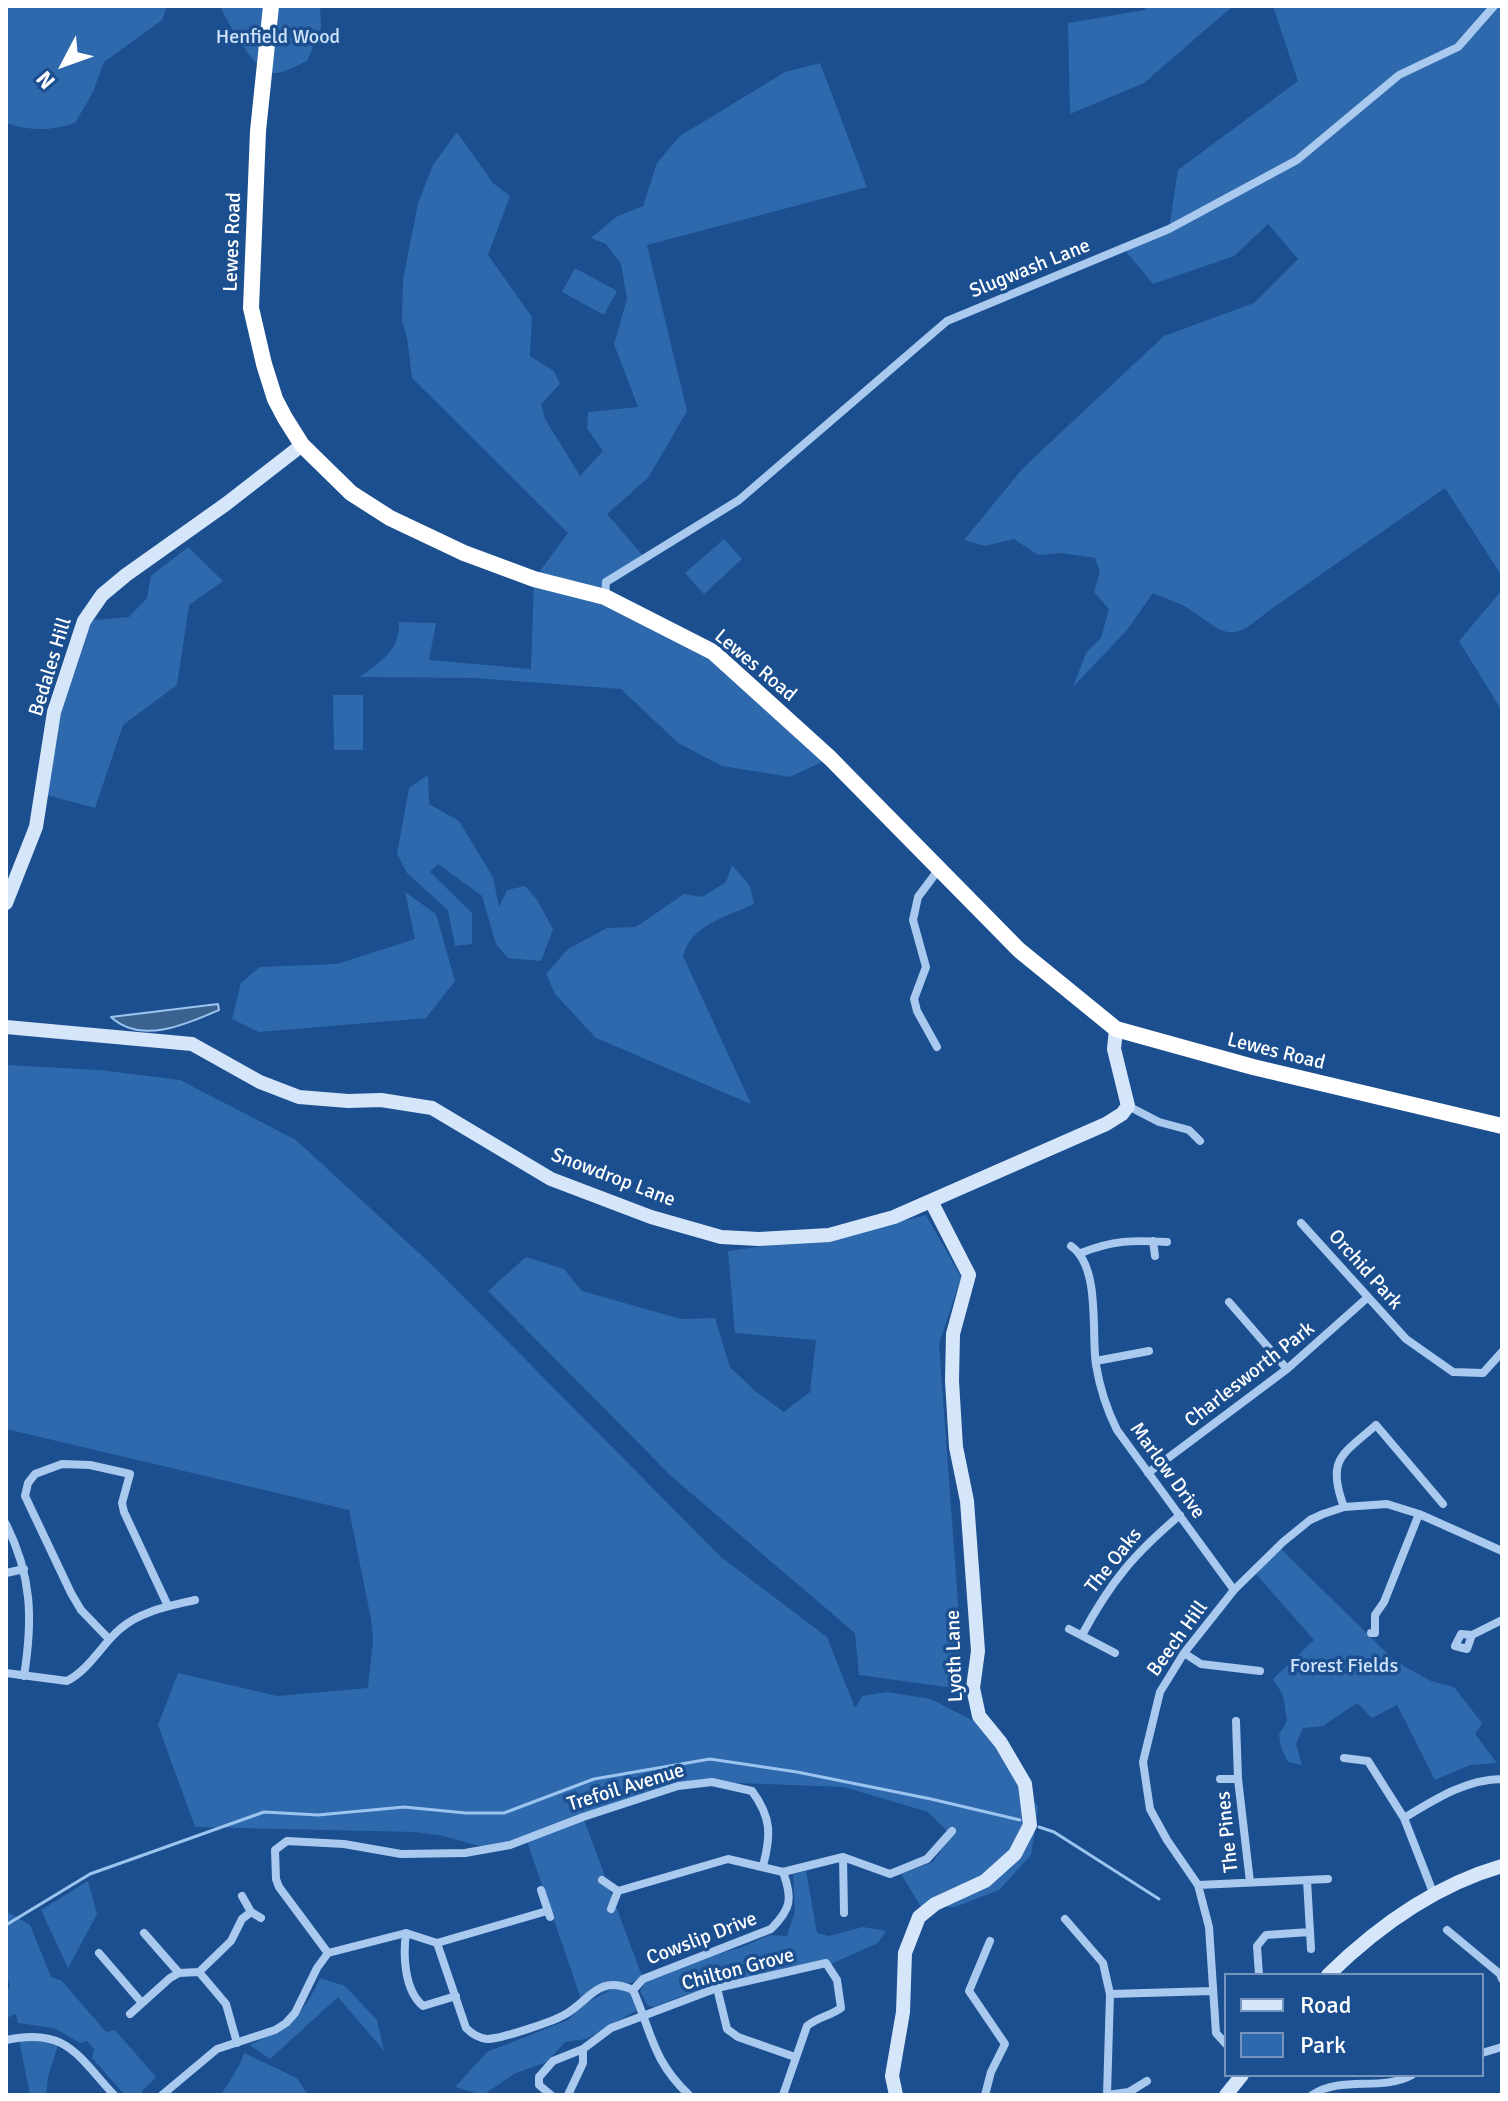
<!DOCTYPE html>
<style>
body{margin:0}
#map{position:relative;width:1508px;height:2101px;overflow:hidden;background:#1b4f8f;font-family:Signika,sans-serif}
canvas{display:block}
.frame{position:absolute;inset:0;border:8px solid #fff;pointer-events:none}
.legend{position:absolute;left:1224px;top:1973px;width:260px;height:104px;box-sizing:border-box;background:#1b4f8f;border:2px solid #7695bc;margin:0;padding:10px 14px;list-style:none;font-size:24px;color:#fff}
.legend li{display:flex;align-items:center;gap:16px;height:40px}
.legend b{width:40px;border:2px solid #7695bc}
.north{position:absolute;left:24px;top:24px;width:80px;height:80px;-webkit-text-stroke:6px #1b4f8f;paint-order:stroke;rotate:229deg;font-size:22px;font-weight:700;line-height:32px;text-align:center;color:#fff}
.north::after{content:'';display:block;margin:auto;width:28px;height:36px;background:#fff;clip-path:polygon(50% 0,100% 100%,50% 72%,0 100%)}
</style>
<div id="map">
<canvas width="1508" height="2101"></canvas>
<div class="frame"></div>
<ul class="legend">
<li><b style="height:10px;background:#d6e6fa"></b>Road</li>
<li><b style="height:22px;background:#2e69ad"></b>Park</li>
</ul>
<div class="north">N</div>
</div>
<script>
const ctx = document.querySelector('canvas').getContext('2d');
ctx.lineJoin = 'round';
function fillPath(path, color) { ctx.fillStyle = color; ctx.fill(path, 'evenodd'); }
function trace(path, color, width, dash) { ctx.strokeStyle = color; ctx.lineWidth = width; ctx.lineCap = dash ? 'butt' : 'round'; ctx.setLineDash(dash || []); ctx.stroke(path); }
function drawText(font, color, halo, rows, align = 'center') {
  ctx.font = font + ' Signika,sans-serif'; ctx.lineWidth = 7; ctx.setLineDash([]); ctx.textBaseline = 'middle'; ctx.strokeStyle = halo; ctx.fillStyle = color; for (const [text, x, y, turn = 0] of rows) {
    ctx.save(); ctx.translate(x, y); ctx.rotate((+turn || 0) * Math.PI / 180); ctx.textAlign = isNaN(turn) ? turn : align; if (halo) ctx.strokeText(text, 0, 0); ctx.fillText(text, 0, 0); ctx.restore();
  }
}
const green = new Path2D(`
 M 6,6 L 167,6 L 162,20 L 104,62 L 93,92 L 75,123 C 50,131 31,131 6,123 Z
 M 220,6 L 320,6 L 321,28 L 307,61 C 298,65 286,72 277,73 C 256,76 228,23 220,6 Z
 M 1145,6 L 1233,6 L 1144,83 L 1070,114 L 1068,23 L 1145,10 Z
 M 1273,6 L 1502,6 L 1502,576 L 1445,488 L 1267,612 C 1229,645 1225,633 1189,609 C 1178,602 1164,598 1153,593 L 1127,630 L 1073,687 L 1086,653 L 1101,638 L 1109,609 L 1094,592 L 1100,571 L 1095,558 L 1061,553 L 1038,555 L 1014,539 L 985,546 L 964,540 L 1023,468 L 1164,336 L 1254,303 L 1298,259 L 1268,224 L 1234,256 L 1153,284 L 1123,248 L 1169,229 L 1178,170 L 1298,81 Z
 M 820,63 L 867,187 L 647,245 L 687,411 L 648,478 L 607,514 L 645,558 L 607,582 L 605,596 L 713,652 L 830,758 L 790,777 L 722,766 L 678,743 L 621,689 L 475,678 L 360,677 C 381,661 400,651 399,622 L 436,623 L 429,660 L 531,669 L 534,579 L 568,533 L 412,378 L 407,337 L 402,321 L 403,280 L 418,203 L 433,165 L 457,132 L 493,183 L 510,196 L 488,255 L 532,317 L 530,356 L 554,371 L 560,384 L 541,404 L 545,419 L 580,476 L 603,451 L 587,428 L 588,412 L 638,407 L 614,344 L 627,299 L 621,264 L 606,244 L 591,238 L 616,217 L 643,206 L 657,163 L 680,136 L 785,72 Z
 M 575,268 L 617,291 L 604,315 L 562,292 Z
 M 724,539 L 742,559 L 704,594 L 685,573 Z
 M 188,547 L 223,581 L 189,605 L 177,685 L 123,725 L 95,808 L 43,794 L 54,712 L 84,621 L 129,617 L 147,598 L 151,576 Z
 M 1502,590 L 1502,711 L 1459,641 Z
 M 333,695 L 363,695 L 363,750 L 334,750 Z
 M 428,775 L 429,804 L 459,821 L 493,877 L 499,907 L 507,890 L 525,886 L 537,900 L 553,929 L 541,961 L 508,958 L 496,944 L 482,896 L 438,864 L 430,872 L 472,913 L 472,944 L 455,946 L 448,910 L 407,873 L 397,854 L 409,788 Z
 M 732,865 L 750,886 L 754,904 C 726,917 692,924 683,956 L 751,1104 L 596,1038 L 555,994 L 546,974 L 568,949 L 607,928 L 636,927 L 684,894 L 702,897 L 726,882 Z
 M 405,892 L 436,914 L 455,981 L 426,1018 L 259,1032 L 232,1019 L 241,983 L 260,967 L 337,964 L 415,939 Z
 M 6,1065 L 100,1070 L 180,1080 L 296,1140 L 432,1265 L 721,1557 L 827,1637 L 855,1708 L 862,1696 L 887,1692 L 931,1699 L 987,1728 L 1038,1807 L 1031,1855 L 999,1890 L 955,1907 L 921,1907 L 901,1874 L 933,1862 L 951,1835 L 928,1812 L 844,1787 L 712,1782 L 678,1786 L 583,1817 L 643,1979 L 620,1986 L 630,1991 L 637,2010 L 586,2039 L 565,2042 L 547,2062 L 516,2073 L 483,2095 L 455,2087 L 487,2052 L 568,2020 L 583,2004 L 611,1990 L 581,1999 L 526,1838 L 491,1849 L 439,1835 L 414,1832 L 195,1827 L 158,1725 L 178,1673 L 277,1696 L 368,1688 L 373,1640 L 371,1619 L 349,1510 L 6,1429 Z
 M 926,1215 L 961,1277 L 939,1344 L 960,1630 L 961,1689 L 859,1675 L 855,1633 L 672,1477 L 488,1291 L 526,1257 L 564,1269 L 582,1291 L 681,1319 L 715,1318 L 730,1367 L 755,1391 L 784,1412 L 810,1392 L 816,1340 L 735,1333 L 728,1251 L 852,1234 Z
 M 1280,1548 L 1395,1661 L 1431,1681 L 1454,1687 L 1482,1723 L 1475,1734 L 1497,1763 L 1470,1765 L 1435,1780 L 1397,1705 L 1372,1718 L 1357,1703 L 1323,1726 L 1303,1728 L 1296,1744 L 1302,1765 L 1288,1762 L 1281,1748 L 1279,1734 L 1287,1721 L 1283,1695 L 1273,1679 L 1314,1640 L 1256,1574 Z
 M 806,1871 L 817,1933 L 829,1936 L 863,1927 L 886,1931 L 878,1943 L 833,1963 L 792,1966 L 682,1996 L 654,2007 L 648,2006 L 640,1991 L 646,1981 L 693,1961 L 742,1947 L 770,1935 L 787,1936 L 795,1911 L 793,1874 Z
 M 88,1881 L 97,1914 L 68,1968 L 41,1910 Z
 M 6,1911 L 30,1925 L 51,1977 L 62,1981 L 106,2032 L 115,2030 L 156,2077 L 142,2091 L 142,2095 L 125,2095 L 92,2058 L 94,2049 L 87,2041 L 80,2043 L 54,2028 L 18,2023 L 16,2014 L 6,2018 L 6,1991 L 10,1986 L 6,1974 Z
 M 320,1978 L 345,1986 L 377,2020 L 384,2051 L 338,1997 L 270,2059 L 249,2045 C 287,2029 303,2016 320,1978 Z
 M 36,2038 L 58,2045 L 48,2077 L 46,2095 L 30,2095 L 19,2040 Z
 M 244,2053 L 297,2078 L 308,2095 L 221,2095 L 240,2064 Z`);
const water = new Path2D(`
 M 218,1004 L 219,1010 C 187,1024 141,1045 111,1017 Z`);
const stream = new Path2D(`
 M 1039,1827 L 1054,1832 L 1159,1899
 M 6,1925 L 90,1874 L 264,1812 L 318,1815 L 404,1807 L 466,1813 L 504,1813 L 594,1779 L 710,1759 L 797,1772 L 931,1799 L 1020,1820`);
const street = new Path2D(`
 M 605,597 L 606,582 L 739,500 L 947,321 L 1169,229 L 1297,160 L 1399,75 L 1458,47 L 1494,6
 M 937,1047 L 917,1011 L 914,999 L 926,967 L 913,920 L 918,897 L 939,869
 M 1128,1106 L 1159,1122 L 1189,1130 L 1200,1141
 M 1301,1223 L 1406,1339 L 1453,1372 L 1483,1373 L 1502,1352
 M 1153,1241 L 1155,1256
 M 1071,1246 C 1101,1267 1091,1332 1096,1365 C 1100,1389 1106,1408 1117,1430 L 1234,1590
 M 1081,1253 C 1113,1240 1133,1240 1167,1242
 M 1229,1302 L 1287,1369
 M 1096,1361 L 1149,1351
 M 1148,1473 L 1287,1369 L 1367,1298
 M 1344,1507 C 1326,1459 1342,1455 1376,1425 L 1443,1504
 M 6,1524 C 32,1576 33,1619 24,1676
 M 6,1573 L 24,1569
 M 1069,1629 L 1115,1653
 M 1371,1633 L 1375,1633 L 1375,1615 L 1384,1602 L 1419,1514
 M 1082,1635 C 1111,1581 1134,1554 1180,1515
 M 1472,1635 L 1467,1649 L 1455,1646 L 1461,1634 L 1472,1635 L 1502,1620
 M 109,1639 L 81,1610 L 71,1593 L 25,1496 L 28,1483 L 35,1474 L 62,1464 L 90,1465 L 130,1474 L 122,1503 L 124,1512 L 168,1606
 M 1184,1653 L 1201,1664 L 1260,1671
 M 6,1673 L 67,1681 C 89,1670 102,1644 120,1629 C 140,1611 170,1606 195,1600
 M 1236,1721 L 1238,1779 L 1250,1882
 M 1344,1758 L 1368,1761 L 1404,1818 L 1434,1895
 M 1220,1779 L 1238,1779
 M 1404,1818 C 1434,1800 1466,1779 1502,1779
 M 843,1857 L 844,1913
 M 783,1872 L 843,1857 L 890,1874 L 927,1859 L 952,1831
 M 602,1880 L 618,1891 L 611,1909
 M 1307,1880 L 1311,1949
 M 1198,1885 L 1328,1879
 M 541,1890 L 550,1917
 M 618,1891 L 728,1859 L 783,1872
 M 242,1896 L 251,1912 L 261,1918
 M 1065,1919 L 1103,1963 L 1110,1994 L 1107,2095
 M 1447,1930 L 1500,1974 L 1502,1979
 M 144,1933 L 179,1973
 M 406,1933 C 403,1955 404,1990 423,2006 L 456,1996
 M 437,1943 L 547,1911
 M 99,1953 L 142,2003
 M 328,1953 L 279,1887 L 276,1879 L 275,1850 L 287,1841 L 344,1844 L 401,1854 L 465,1853 L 510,1845 L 583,1817 L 678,1786 L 712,1782 L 752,1791 C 772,1818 771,1836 763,1866
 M 199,1972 L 231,1941 L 242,1919 L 251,1912
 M 1259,1975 L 1257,1946 L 1266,1935 L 1310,1932
 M 717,1988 L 727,2029 L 738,2037 L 795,2057
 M 633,1990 L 643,1979 L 771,1929 C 791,1909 793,1899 783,1872
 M 1110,1994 L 1212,1991
 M 130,2014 L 170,1978 L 179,1973 L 199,1972 L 226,2004 L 237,2043
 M 6,2040 C 66,2027 77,2055 114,2095
 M 1226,2044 L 1216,2033 L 1209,1927 L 1198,1885 L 1167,1840 L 1150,1809 L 1143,1762 L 1160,1692 L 1184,1653 L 1234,1590 L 1283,1542 L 1310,1520 L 1323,1514 L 1344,1507 L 1387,1504 L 1419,1514 L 1502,1551
 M 1482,2053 L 1502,2047
 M 162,2095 L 217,2049 L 275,2030 L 286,2023 L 295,2013 L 317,1968 L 328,1953 L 406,1933 L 437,1943 L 466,2028 C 472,2034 478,2038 487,2039 C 501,2039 551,2022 564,2015 C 591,2000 597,1974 633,1990 C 652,2033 652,2060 689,2095
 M 551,2095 L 539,2085 L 539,2077 L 553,2061 L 583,2049 L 611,2028 L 717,1988 L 826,1963 L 837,1980 L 841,2008 C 830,2016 818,2017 807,2026 L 783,2095
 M 568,2095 L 583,2063 L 583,2049
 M 985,2095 L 991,2072 L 1005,2044 L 969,1991 L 990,1941
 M 1107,2095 L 1129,2092 L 1147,2081
 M 1312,2095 C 1342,2075 1381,2092 1412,2075`);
const secondary = new Path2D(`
 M 6,903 L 36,827 L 54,712 L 84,621 L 102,595 L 126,575 L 226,504 L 302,445
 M 6,1027 L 192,1044 L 260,1082 L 299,1097 L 348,1101 L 381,1100 L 432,1108 L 551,1179 L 651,1217 L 721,1237 L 759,1239 L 829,1235 L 894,1217 L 1106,1124 L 1122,1114 L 1128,1106 L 1114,1049 L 1116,1029
 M 1328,1975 C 1376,1928 1436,1885 1502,1866
 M 896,2095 L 892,2076 L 903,2012 L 905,1953 L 919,1917 L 935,1904 L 985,1881 L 1015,1854 L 1030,1825 L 1025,1784 L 1001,1743 L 979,1716 L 973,1688 L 978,1651 L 967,1501 L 956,1447 L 952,1381 L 953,1334 L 969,1275 L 931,1201
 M 1226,2095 L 1242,2075`);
const highway = new Path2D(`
 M 271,6 L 258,131 L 251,308 L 264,364 L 275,399 L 285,418 L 302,445 L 351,493 L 390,518 L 464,553 L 534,579 L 605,597 L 713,652 L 830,758 L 1019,950 L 1116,1029 L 1253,1067 L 1502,1126`);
const parkNames = [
 ["Henfield Wood",278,38],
 ["Forest Fields",1344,1667]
];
const streetNames = [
 ["Lewes Road",233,242,-88],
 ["Slugwash Lane",1030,269,-22],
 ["Lewes Road",755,666,40],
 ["Bedales Hill",51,667,-73],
 ["Lewes Road",1276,1052,14],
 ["Snowdrop Lane",613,1178,21],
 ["Orchid Park",1365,1270,48],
 ["Charlesworth Park",1250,1375,-38],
 ["Marlow Drive",1167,1471,54],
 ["The Oaks",1114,1561,-51],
 ["Beech Hill",1178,1639,-54],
 ["Lyoth Lane",955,1656,-92],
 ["Trefoil Avenue",626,1788,-17],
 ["The Pines",1228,1832,-96],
 ["Cowslip Drive",702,1939,-21],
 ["Chilton Grove",738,1970,-15]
];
fillPath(green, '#2e69ad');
fillPath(water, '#3c6290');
trace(water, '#9cc4f0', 2);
trace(stream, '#9cc4f0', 3);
trace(street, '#a9c9ee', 8);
trace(secondary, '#d6e6fa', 14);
trace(highway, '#fff', 16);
drawText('20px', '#cfe3fa', '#1b4f8f', parkNames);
drawText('20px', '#fff', '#1b4f8f', streetNames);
</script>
